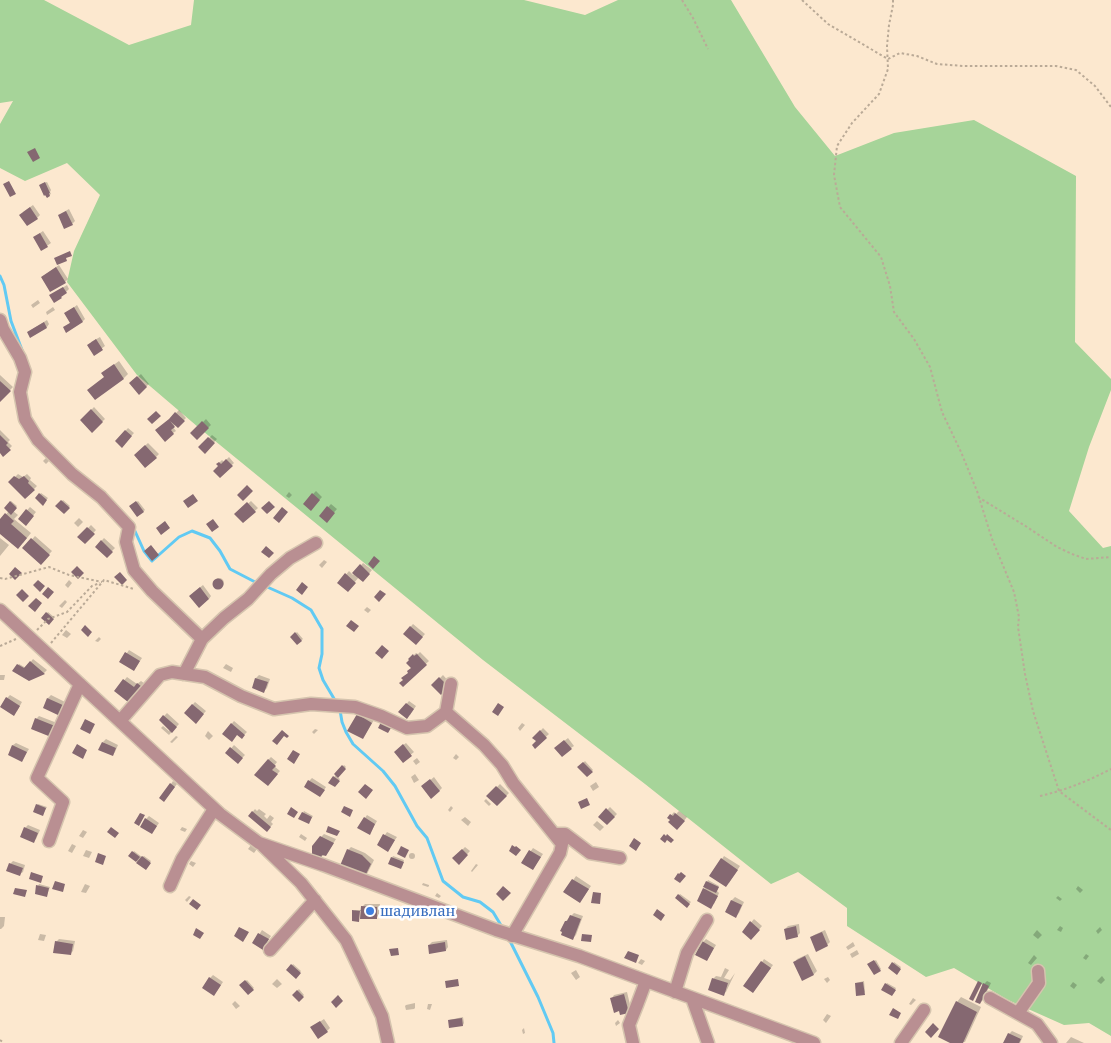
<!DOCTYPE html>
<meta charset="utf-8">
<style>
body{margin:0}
canvas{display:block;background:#fce8cf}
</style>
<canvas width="1111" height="1043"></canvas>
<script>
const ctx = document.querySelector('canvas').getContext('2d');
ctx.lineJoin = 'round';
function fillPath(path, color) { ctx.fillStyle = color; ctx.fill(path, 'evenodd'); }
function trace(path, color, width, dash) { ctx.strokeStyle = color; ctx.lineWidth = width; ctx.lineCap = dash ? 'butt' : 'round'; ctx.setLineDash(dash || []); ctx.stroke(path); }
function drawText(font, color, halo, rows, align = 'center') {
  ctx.font = font + ' "PT Serif",serif'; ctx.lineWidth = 5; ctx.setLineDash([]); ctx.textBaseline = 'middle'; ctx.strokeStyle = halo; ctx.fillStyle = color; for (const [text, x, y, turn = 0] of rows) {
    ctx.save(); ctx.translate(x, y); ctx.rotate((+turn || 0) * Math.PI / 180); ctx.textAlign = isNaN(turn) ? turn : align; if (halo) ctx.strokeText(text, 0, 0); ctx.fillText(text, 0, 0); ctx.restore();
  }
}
const green = new Path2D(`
 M 0,0 L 44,0 L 129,45 L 191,25 L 194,0 L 524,0 L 585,15 L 618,0 L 731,0 L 795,107 L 835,156 L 894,133 L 974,120 L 1076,176 L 1075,342 L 1111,379 L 1111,390 L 1089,447 L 1069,511 L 1103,548 L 1111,546 L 1111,1036 L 1089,1023 L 1064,1025 L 1008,1000 L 954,968 L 926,977 L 847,926 L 847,908 L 798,872 L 771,884 L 645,784 L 483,660 L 198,427 L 137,375 L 67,282 L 74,251 L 100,195 L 67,163 L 25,181 L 0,168 L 0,124 L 13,101 L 0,103 Z`);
const shadow = new Path2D(`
 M 47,182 L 51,190 L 50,192 L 51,194 L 47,196 L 41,184 Z
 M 33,205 L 40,215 L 37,218 L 23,212 Z
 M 69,209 L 75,221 L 72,224 L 59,216 L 62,213 Z
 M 43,231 L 51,243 L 41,250 L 34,237 Z
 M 59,265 L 68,279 L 65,282 L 42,277 Z
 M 67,285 L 69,289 L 61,297 L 54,293 Z
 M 38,300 L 40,303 L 33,308 L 31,305 Z
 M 77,305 L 85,319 L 83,321 L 64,327 L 71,322 L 69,311 Z
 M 53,307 L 55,310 L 47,315 L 46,312 Z
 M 47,320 L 49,324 L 47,327 L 31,336 L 31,330 Z
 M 100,337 L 105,346 L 94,354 L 91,342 Z
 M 119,361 L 128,374 L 124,378 L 89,390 L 105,377 L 108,369 Z
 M 141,374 L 149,384 L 139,393 L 131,383 Z
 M 0,375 L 13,387 L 0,400 Z
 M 94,407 L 105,419 L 92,431 L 82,420 Z
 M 179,410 L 186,418 L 178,426 L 175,425 L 173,427 L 176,431 L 173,433 L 157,430 L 172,417 Z
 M 206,419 L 211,425 L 197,438 L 192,433 Z
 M 128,428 L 134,433 L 122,446 L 116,441 Z
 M 0,430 L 10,440 L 8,442 L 12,446 L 3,455 L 0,451 Z
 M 212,435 L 217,439 L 205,452 L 200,447 Z
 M 148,443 L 159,454 L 146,467 L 135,455 Z
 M 47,457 L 50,460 L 46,464 L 43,461 Z
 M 229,457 L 234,463 L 220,476 L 220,466 L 218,464 L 222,460 L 224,462 Z
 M 18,474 L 23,477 L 27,474 L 31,478 L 30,480 L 37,486 L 25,498 L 10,482 Z
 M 316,491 L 322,497 L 311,509 L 313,494 Z
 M 289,492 L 292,495 L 289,498 L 286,496 Z
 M 41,493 L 48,498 L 43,504 L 36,498 Z
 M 63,500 L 70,506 L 64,512 L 57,506 Z
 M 11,501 L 17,506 L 13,511 L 18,515 L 14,519 L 31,533 L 23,543 L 0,532 L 0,521 L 9,511 L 5,508 Z
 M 138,501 L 145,510 L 138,516 L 131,507 Z
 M 251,501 L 258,508 L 243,522 L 236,514 Z
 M 331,504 L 337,509 L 326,521 L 320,516 Z
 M 30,507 L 36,512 L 26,524 L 19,519 Z
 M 79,518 L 83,522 L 78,527 L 74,523 Z
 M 91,525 L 96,530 L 85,542 L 79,537 Z
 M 35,536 L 52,551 L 41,563 L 24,548 Z
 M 0,538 L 9,545 L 0,556 Z
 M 104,538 L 115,548 L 107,556 L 97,546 Z
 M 324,560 L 327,562 L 322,568 L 319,565 Z
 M 363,563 L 372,570 L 363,581 L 359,577 L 348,590 L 339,583 L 349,571 L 353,575 Z
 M214 583a5 5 0 1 1 10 0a5 5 0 1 1-10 0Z
 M 69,580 L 72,583 L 68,588 L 65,585 Z
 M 203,585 L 211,596 L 209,599 L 193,593 Z
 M 65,600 L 67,602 L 62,608 L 59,606 Z
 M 367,607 L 371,610 L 368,613 L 364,610 Z
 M 48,612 L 54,617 L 49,623 L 43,617 Z
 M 413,624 L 425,634 L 416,644 L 404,634 Z
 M 66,630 L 71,634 L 67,638 L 62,635 Z
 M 297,632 L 303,639 L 297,644 L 292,637 Z
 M 99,637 L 101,639 L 98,642 L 95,641 Z
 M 129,650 L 142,658 L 136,667 L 121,662 Z
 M 420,652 L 429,661 L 403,685 L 412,668 L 410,659 L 416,653 L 418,654 Z
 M 33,659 L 47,670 L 44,673 L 29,680 L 14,671 L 19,664 L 26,668 Z
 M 226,664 L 233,668 L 231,672 L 223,668 Z
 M 0,675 L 5,675 L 4,680 L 0,680 Z
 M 259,675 L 270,679 L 267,688 L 264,691 L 253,687 L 256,678 Z
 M 443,675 L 450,683 L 433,685 Z
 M 127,677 L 137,684 L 141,681 L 148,686 L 115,691 Z
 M 10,695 L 22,702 L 17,711 L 7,698 Z
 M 51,695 L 67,703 L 63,711 L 44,707 L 48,698 Z
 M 409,701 L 416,706 L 410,715 L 400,712 Z
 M 195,702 L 206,711 L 196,722 L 185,713 Z
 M 360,712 L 374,720 L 365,735 L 358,715 Z
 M 167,713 L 179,724 L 169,735 L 161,728 L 163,726 L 169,731 L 170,729 L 160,720 Z
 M 39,716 L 57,723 L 53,732 L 36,719 Z
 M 234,721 L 247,732 L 242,737 L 238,734 L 224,733 Z
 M 522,723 L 525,725 L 520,731 L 518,728 Z
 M 543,728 L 549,734 L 535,747 L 537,741 L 534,738 Z
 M 315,729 L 318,730 L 314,734 L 312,732 Z
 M 208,731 L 213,736 L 209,740 L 205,736 Z
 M 176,736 L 178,737 L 172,743 L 170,742 Z
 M 568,738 L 574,746 L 571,748 L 559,745 Z
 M 106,739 L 118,745 L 115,752 L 113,755 L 103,742 Z
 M 16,743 L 29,749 L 24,757 L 22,760 L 9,754 L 13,745 Z
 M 406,743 L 414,752 L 403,761 L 398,749 Z
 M 234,745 L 245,755 L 238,762 L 227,753 Z
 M 456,754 L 459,757 L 456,760 L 453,758 Z
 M 271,757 L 277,762 L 274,766 L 280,771 L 270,782 L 268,760 Z
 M 417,758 L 420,762 L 416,765 L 413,761 Z
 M 585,761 L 593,770 L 587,776 L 579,767 Z
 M 344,765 L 346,767 L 337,777 L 340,779 L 335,786 L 330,782 Z
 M 415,774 L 419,780 L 414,783 L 411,777 Z
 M 434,777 L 442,788 L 439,791 L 426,784 Z
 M 312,778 L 326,787 L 323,792 L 309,781 Z
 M 173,781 L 177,784 L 164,801 L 171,784 Z
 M 596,782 L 599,787 L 593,791 L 590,786 Z
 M 500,784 L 509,793 L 497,805 L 488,796 Z
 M 486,799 L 491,804 L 489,806 L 484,801 Z
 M 38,804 L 47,807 L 43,814 L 37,805 Z
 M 451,806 L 453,808 L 450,812 L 448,810 Z
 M 610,807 L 617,814 L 607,824 L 600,817 Z
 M 255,809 L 257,811 L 259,809 L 266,814 L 264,816 L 267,819 L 270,815 L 274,818 L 271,822 L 273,824 L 267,830 L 249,816 Z
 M 304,811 L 313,816 L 310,821 L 303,813 Z
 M 679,811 L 687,817 L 680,826 L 669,818 L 674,812 L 676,814 Z
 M 367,815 L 377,821 L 372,830 L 365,818 Z
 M 149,816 L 159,823 L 152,833 L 146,819 Z
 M 465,817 L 471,822 L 468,826 L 461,820 Z
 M 597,821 L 604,827 L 600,831 L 593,825 Z
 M 28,825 L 40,830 L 36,839 L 33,841 L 25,828 Z
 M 182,827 L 187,829 L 185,832 L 180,830 Z
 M 83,830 L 87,832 L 83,838 L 79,836 Z
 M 387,832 L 397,837 L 388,850 L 378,845 Z
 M 301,834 L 307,838 L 305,841 L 299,837 Z
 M 324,834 L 336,839 L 328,852 L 321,857 L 321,837 Z
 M 72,844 L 76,846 L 72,853 L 68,851 Z
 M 251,845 L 257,849 L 254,853 L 248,849 Z
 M 351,847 L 365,853 L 374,860 L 367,874 L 364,877 L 348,850 Z
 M 465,847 L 470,851 L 459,863 L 454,858 Z
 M 533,848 L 543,854 L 533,869 L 523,862 Z
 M 86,850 L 92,852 L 89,858 L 83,856 Z
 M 134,851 L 142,857 L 144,856 L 151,861 L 146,868 L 130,856 Z
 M409 856a3 3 0 1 1 6 0a3 3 0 1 1-6 0Z
 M 393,856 L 404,860 L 402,867 L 389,863 Z
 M 724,856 L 740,866 L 729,883 L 722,859 Z
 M 13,861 L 25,865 L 23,872 L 20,874 L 10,864 Z
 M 191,861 L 196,863 L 193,867 L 189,864 Z
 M 476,864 L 478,865 L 472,872 L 471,871 Z
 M 576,876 L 591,886 L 582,899 L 565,892 Z
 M 708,880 L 719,886 L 717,891 L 719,893 L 714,904 L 704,889 L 707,887 L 705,886 Z
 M 423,883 L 429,885 L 429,886 L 428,887 L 422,885 Z
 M 39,884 L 50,887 L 47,895 L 38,886 Z
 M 85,884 L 90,886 L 86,893 L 81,892 Z
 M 1078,886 L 1083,890 L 1080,893 L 1076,889 Z
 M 437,893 L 441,896 L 439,898 L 435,896 Z
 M 680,894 L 691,902 L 687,906 L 676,898 Z
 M 189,896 L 191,897 L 187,902 L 185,900 Z
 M 1058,896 L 1062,899 L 1060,901 L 1056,898 Z
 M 735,897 L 744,902 L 739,913 L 736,916 L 726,911 L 732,900 Z
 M 365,904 L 380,904 L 379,915 L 376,918 L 362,911 L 354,911 L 355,910 L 362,910 L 362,907 Z
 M 574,913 L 583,916 L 576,935 L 573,938 L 566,921 Z
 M 0,917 L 5,917 L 4,926 L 1,929 L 0,929 Z
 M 754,919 L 762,926 L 751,939 L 743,932 Z
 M 799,924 L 800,933 L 797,936 L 785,929 L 788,926 Z
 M 1060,926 L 1063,928 L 1061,932 L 1057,930 Z
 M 1100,927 L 1102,930 L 1098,934 L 1096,931 Z
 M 262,930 L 271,936 L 263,948 L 254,943 Z
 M 825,930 L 830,942 L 827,945 L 811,938 L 814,935 Z
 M 1037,930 L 1042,935 L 1038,939 L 1033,935 Z
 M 40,934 L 46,935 L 44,941 L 38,940 Z
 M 59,939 L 75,941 L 73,951 L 70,954 L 56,942 Z
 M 706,939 L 716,945 L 709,957 L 707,960 L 703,942 Z
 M 447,940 L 448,947 L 446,950 L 429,945 L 432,942 Z
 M 853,942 L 855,946 L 848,950 L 846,947 Z
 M 857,950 L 859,954 L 852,958 L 850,954 Z
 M 808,954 L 817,971 L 814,974 L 803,979 L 795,962 L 797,959 Z
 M 1086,954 L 1089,956 L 1086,960 L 1083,958 Z
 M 1034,955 L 1037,958 L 1031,965 L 1028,963 Z
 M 641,959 L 645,961 L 642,965 L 638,963 Z
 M 764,959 L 773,965 L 753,992 L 762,962 Z
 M 876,960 L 881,969 L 880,970 L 870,964 Z
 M 894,962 L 901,967 L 897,973 L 889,968 Z
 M 293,964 L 301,971 L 296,977 L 288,970 Z
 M 725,968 L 729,970 L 724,978 L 730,980 L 735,973 L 726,992 L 723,994 L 713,979 L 716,976 L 721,977 Z
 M 576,970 L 580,977 L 576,980 L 571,973 Z
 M 213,975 L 223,982 L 217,991 L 210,978 Z
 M 1102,976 L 1105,980 L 1101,984 L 1097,981 Z
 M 828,977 L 830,980 L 827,983 L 824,979 Z
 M 277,979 L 282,984 L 277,988 L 272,984 Z
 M 247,980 L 254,988 L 248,993 L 241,985 Z
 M 864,981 L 865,992 L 864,993 L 856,983 Z
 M 987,981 L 991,983 L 983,1000 L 980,1003 L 984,984 Z
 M 1073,982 L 1077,985 L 1074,989 L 1070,986 Z
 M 887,983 L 896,988 L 893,994 L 886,984 Z
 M 299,989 L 304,995 L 299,1000 L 293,995 Z
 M 627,992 L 631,1009 L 628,1012 L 620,1010 L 612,998 L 614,995 Z
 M 961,997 L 981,1007 L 965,1042 L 952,1043 L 957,1002 Z
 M 913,998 L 916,1000 L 911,1005 L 909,1004 Z
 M 235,1001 L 240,1006 L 236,1009 L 232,1004 Z
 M 415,1003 L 415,1008 L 414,1009 L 406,1010 L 405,1006 L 406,1005 Z
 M 428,1004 L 432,1004 L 430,1010 L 427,1009 Z
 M 827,1014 L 831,1016 L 826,1023 L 823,1020 Z
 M 463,1017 L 464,1023 L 463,1025 L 449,1020 Z
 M 324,1019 L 330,1028 L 327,1031 L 315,1025 Z
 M 618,1020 L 620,1023 L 616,1026 L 615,1023 Z
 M 524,1028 L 525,1033 L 523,1034 L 522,1030 Z
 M 1012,1031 L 1023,1036 L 1020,1043 L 1004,1043 L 1009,1034 Z
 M 1071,1037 L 1084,1043 L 1066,1043 Z`);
const stream = new Path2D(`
 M 0,276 L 4,285 L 11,321 L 22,350
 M 134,529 L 144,551 L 152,561 L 179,537 L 192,531 L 210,538 L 220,551 L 230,569 L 257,583
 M 265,586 L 292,598 L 311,610 L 322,629 L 322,654 L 319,668 L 323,680 L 336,702
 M 340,710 L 342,722 L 346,732 L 353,744 L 383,771 L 395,786 L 417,826 L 427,838 L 443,881 L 463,897 L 480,902 L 493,912 L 502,927
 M 509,939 L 538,997 L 553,1033 L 554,1043`);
const building = new Path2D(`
 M 35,148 L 40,158 L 33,162 L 27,152 Z
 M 9,181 L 16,194 L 10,197 L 3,184 Z
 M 45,182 L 50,193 L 49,193 L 50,196 L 47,198 L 45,195 L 44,196 L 39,185 Z
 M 30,207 L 38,219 L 27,226 L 19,215 Z
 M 66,211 L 73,225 L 64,229 L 58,215 Z
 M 40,233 L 48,247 L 41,251 L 33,237 Z
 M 70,251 L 72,256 L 66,258 L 67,261 L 57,265 L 54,258 Z
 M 56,267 L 66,283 L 50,292 L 41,277 Z
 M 63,287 L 67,293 L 61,297 L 62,298 L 54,303 L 49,295 Z
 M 74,307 L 83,322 L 66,333 L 63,327 L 70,323 L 64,313 Z
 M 44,322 L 47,328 L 30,338 L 27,332 Z
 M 96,339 L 103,350 L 94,356 L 87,345 Z
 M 114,364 L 124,379 L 95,400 L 87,390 L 104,377 L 101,373 Z
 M 137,376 L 147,387 L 139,395 L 129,383 Z
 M 0,381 L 11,391 L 0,402 Z
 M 91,409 L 103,422 L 92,433 L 80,420 Z
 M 156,411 L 161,416 L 152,424 L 147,419 Z
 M 175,412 L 185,421 L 178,428 L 170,421 L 175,427 L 171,430 L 174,434 L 165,442 L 155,430 L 169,419 Z
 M 202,421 L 209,428 L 197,440 L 190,433 Z
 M 125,430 L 132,436 L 122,448 L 115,441 Z
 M 0,435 L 8,443 L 6,445 L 11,450 L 3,457 L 0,453 Z
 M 208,437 L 215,443 L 205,454 L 198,447 Z
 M 145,445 L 157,458 L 145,468 L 134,455 Z
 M 226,459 L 233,466 L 220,478 L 213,471 L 218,466 L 216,464 L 219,462 L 221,464 Z
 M 14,476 L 19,479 L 24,476 L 29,481 L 28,483 L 35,490 L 25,499 L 8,482 Z
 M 247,485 L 253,491 L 243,501 L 237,495 Z
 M 39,493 L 47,500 L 43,506 L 35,498 Z
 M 312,493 L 320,500 L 311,511 L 303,504 Z
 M 193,494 L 198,501 L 188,508 L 183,501 Z
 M 61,500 L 70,508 L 64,514 L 55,506 Z
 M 10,501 L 17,508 L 11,515 L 4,508 Z
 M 136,501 L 144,512 L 137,517 L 129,506 Z
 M 269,501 L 275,507 L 267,514 L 261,508 Z
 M 247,502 L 256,512 L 243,523 L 234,514 Z
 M 327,506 L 335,513 L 327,523 L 319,516 Z
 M 282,507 L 288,512 L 279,523 L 273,518 Z
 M 26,509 L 34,516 L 26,526 L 18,519 Z
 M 5,513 L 14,521 L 11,524 L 27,538 L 18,549 L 0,534 L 0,519 Z
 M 213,519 L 219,527 L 212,532 L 206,524 Z
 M 165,521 L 170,528 L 161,535 L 156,528 Z
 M 87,527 L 95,534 L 85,544 L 77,537 Z
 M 31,538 L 50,555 L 41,565 L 22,548 Z
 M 101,540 L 113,552 L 107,558 L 95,547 Z
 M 151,545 L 159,555 L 152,561 L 144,551 Z
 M 266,546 L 274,553 L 269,558 L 261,552 Z
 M 374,556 L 380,561 L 373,569 L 368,564 Z
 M 360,564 L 370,574 L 363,582 L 352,573 Z
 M 77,566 L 84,573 L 78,579 L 71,572 Z
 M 15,567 L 22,573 L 15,580 L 9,574 Z
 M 120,572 L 127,580 L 122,585 L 114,577 Z
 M 345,573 L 356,583 L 348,592 L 337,583 Z
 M212.5 584a5.5 5.5 0 1 1 11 0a5.5 5.5 0 1 1-11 0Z
 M 38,580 L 45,586 L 40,592 L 33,585 Z
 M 302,582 L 308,587 L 302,595 L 296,590 Z
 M 48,587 L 54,592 L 48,599 L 42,594 Z
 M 200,587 L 209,599 L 199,608 L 189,596 Z
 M 22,589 L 29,596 L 23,602 L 16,595 Z
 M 380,590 L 386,594 L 379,602 L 374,597 Z
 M 36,598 L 42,603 L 35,612 L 28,606 Z
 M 46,612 L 54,619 L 49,625 L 41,618 Z
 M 351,620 L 359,626 L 354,632 L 346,626 Z
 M 85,625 L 92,632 L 88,637 L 81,630 Z
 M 410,626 L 423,637 L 416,645 L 403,634 Z
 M 295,632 L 302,641 L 297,645 L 290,637 Z
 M 382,645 L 389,651 L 382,659 L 375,653 Z
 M 125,652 L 140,661 L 134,671 L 119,662 Z
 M 413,654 L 414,656 L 417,654 L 427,665 L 403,687 L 399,683 L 403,680 L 401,678 L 408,673 L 407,671 L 411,668 L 406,663 L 409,660 L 408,659 Z
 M 30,661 L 45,674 L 29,681 L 12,671 L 17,664 L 24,668 Z
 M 439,677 L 449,687 L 441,695 L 431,685 Z
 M 255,678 L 268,682 L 264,693 L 252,688 Z
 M 123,679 L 134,687 L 137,683 L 146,690 L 133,706 L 114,691 Z
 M 6,697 L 20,706 L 14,716 L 0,707 Z
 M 47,698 L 65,706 L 60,716 L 43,708 Z
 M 406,703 L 414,709 L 407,719 L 398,712 Z
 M 498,703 L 504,707 L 498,716 L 492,712 Z
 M 192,704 L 204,714 L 196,724 L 184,713 Z
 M 357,714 L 372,723 L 363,739 L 347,731 Z
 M 163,715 L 177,727 L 172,733 L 159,720 Z
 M 35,718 L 55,726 L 51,737 L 31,729 Z
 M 85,719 L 95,724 L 90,734 L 80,729 Z
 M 381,722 L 391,728 L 388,733 L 378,728 Z
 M 231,723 L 245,735 L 242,739 L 237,735 L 232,742 L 222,734 Z
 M 282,730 L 289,736 L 287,738 L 284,736 L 277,745 L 272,741 Z
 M 540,730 L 547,738 L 535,749 L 532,745 L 536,741 L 532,738 Z
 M 564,740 L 572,749 L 562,757 L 554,748 Z
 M 102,742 L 116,748 L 113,756 L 98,750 Z
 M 77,744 L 87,750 L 83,759 L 72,753 Z
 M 403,744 L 412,756 L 403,763 L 394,752 Z
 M 12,745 L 27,752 L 22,762 L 8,755 Z
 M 230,747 L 243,758 L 238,764 L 225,753 Z
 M 293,750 L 300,754 L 294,764 L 287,759 Z
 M 268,759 L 276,766 L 272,770 L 278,774 L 268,786 L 254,775 Z
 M 583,762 L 593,772 L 587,777 L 577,767 Z
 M 342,765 L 346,769 L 338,778 L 334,774 Z
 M 333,776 L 340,781 L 335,787 L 328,783 Z
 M 430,779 L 440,791 L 431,799 L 421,786 Z
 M 308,780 L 325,790 L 320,797 L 304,787 Z
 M 170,783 L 175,787 L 164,802 L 159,798 Z
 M 365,784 L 373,790 L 366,799 L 358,792 Z
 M 496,786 L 507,796 L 497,806 L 486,796 Z
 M 587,798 L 590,805 L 581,809 L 578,802 Z
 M 36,804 L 46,808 L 43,816 L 33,812 Z
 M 344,806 L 353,810 L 350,817 L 341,812 Z
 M 291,807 L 298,812 L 294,818 L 287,814 Z
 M 606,808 L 615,817 L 607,825 L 598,817 Z
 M 252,811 L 271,827 L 267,832 L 248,816 Z
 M 302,812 L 312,817 L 309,824 L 298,819 Z
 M 140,813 L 145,815 L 139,826 L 134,823 Z
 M 675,813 L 685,821 L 677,830 L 668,822 L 670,820 L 667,818 L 670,814 L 673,816 Z
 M 364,817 L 375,824 L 370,835 L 357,828 Z
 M 145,818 L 157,826 L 152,834 L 140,827 Z
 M 328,826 L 340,831 L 337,836 L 326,832 Z
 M 24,827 L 38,833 L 34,843 L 20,837 Z
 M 111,827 L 119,833 L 115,838 L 107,832 Z
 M 383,834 L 395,840 L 388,852 L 377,845 Z
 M 664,834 L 666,836 L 667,834 L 674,840 L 671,843 L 667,840 L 665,843 L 660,839 Z
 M 320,836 L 334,843 L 326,856 L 322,855 L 321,858 L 312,854 L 312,846 Z
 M 634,838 L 641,843 L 636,851 L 629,846 Z
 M 512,845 L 515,847 L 516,846 L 521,850 L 516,856 L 509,851 Z
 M 401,846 L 409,850 L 405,858 L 397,854 Z
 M 347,849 L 362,855 L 371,864 L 364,878 L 339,868 Z
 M 462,849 L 468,855 L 459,865 L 452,858 Z
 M 529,850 L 541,857 L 533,870 L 521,863 Z
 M 132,851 L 140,857 L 136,862 L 128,856 Z
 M 98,853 L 106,856 L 103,865 L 95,862 Z
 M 142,856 L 151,863 L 146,870 L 136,863 Z
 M 391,857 L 404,862 L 401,869 L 388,864 Z
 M 721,858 L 738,870 L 726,887 L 709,876 Z
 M 9,863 L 23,868 L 20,876 L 6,871 Z
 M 31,872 L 43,876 L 41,883 L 29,879 Z
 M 681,872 L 686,876 L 680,883 L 674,879 L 678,873 L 679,874 Z
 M 572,879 L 589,889 L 580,903 L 563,892 Z
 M 55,881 L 65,884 L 63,892 L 52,889 Z
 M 706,881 L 719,887 L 716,893 L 703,887 Z
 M 36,885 L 49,888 L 47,897 L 35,894 Z
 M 503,886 L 511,893 L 503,901 L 496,894 Z
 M 15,888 L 27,890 L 25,897 L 13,894 Z
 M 703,888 L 718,896 L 711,909 L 697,901 Z
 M 593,892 L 601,893 L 600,904 L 591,903 Z
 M 678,894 L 690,904 L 687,908 L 675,898 Z
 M 193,899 L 201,905 L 197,910 L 189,904 Z
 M 731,900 L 742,905 L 736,918 L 725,912 Z
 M 361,906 L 377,907 L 377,919 L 360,919 Z
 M 657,909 L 665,915 L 661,921 L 653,915 Z
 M 352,910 L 360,911 L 359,922 L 352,921 Z
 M 570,915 L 581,919 L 573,940 L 561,935 L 562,932 L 560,931 L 565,921 L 567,921 Z
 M 750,921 L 760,930 L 751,940 L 742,932 Z
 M 796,926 L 798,937 L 786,940 L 784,929 Z
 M 239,927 L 249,932 L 243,942 L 234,936 Z
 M 196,928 L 204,933 L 200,939 L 193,935 Z
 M 822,932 L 828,946 L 816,952 L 810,937 Z
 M 258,933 L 269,939 L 263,950 L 252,943 Z
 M 582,934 L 592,935 L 591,942 L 581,941 Z
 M 55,941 L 73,944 L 71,955 L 53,953 Z
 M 702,941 L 714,948 L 707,961 L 695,955 Z
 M 445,942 L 446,951 L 429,954 L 428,945 Z
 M 398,948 L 399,955 L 391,956 L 389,949 Z
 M 628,951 L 639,955 L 636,963 L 624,958 Z
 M 805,956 L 814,975 L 802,981 L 793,962 Z
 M 874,960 L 881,971 L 874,975 L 867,964 Z
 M 761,961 L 771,968 L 753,993 L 743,986 Z
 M 892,962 L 901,969 L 897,975 L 888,968 Z
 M 291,964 L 301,973 L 296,979 L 286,970 Z
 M 209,977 L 221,985 L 214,996 L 202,988 Z
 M 712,978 L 728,983 L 724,996 L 708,990 Z
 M 458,979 L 459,986 L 446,988 L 445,981 Z
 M 245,980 L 254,990 L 248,995 L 239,985 Z
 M 978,981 L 982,983 L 973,1001 L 969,999 Z
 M 863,982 L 865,995 L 856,996 L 855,983 Z
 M 885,983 L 896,990 L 892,996 L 881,990 Z
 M 983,983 L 989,986 L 980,1004 L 975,1002 Z
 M 297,990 L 304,997 L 299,1002 L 292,995 Z
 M 624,994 L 629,1013 L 620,1015 L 619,1011 L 614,1013 L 610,998 Z
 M 338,995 L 343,1001 L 336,1008 L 331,1002 Z
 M 956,1001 L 977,1012 L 963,1043 L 950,1043 L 938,1037 Z
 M 893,1008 L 901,1013 L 898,1019 L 889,1015 Z
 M 462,1018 L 463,1026 L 449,1028 L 448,1020 Z
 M 320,1021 L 328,1032 L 318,1039 L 310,1027 Z
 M 933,1023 L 939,1029 L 931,1038 L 925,1032 Z
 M 1008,1033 L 1021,1039 L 1019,1043 L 1003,1043 Z`);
const path = new Path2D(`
 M 682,0 L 693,18 L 708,49
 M 802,0 L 828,24 L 888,59 L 900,53 L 917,56 L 937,64 L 964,66 L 1056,66 L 1076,70 L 1095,86 L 1111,107
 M 893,0 L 893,5 L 889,25 L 887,46 L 888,69 L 879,94 L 852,123 L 837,146 L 834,175 L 840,207 L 881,257 L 890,286 L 894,312 L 914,339 L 930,367 L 942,412 L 961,452 L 977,491 L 992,539 L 1014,592 L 1019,617 L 1018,627 L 1025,674 L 1033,711 L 1059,791 L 1111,830
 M 978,497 L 1027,527 L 1057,547 L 1072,554 L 1086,559 L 1111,557
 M 0,578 L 5,579 L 49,567 L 69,575 L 102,582
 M 37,630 L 48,619 L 67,612 L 92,586 L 100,583
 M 51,643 L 104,580 L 134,589
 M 0,646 L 16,639
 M 1040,796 C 1066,790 1088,781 1111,769
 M 0,1040 L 4,1043`);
const minor = new Path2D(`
 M 0,320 L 3,329 L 20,358 L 25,372 L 20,392 L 25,419 L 38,440 L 72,474 L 101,497 L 129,527 L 126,542 L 134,570 L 152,591 L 202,639
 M 0,610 L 220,814 L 259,843 L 323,865 L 496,930 L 579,956 L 814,1043
 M 184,674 L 202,639 L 224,618 L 248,599 L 271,574 L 290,558 L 316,543
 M 446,712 L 484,745 L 502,765 L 513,783 L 562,844 L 560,853 L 512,936
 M 120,721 L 160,675 L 172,672 L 205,677 L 241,696 L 274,709 L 311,704 L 355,707 L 381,716 L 407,728 L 427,726 L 446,712 L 451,684
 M 554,834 L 565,834 L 590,853 L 620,858
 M 49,841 L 63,802 L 37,778 L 80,684
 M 263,846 L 301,883 L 346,940 L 382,1016 L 388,1043
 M 170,886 L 182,859 L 214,809
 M 270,950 L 315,900
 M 675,992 L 687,953 L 707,920
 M 692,998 L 708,1043
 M 990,998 L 1037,1024 L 1051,1043
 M 1018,1013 L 1039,983 L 1038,971
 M 633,1043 L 629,1025 L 637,1005 L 646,981
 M 901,1043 L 924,1010`);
const markers = [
 [370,911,5,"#3f7fe0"]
];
const shopNames = [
 ["шадивлан",380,911]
];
fillPath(green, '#a6d499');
fillPath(shadow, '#0003');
trace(stream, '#61caf3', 3);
fillPath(building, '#856871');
trace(minor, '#d5c4ae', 15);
trace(path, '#baaa97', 2, [2.5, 2.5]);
trace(minor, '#b98f92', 12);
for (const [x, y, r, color] of markers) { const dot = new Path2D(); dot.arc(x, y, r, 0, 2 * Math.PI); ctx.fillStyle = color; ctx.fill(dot); trace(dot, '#fff', 2); }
drawText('16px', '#366cbe', '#fff', shopNames, 'left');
</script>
